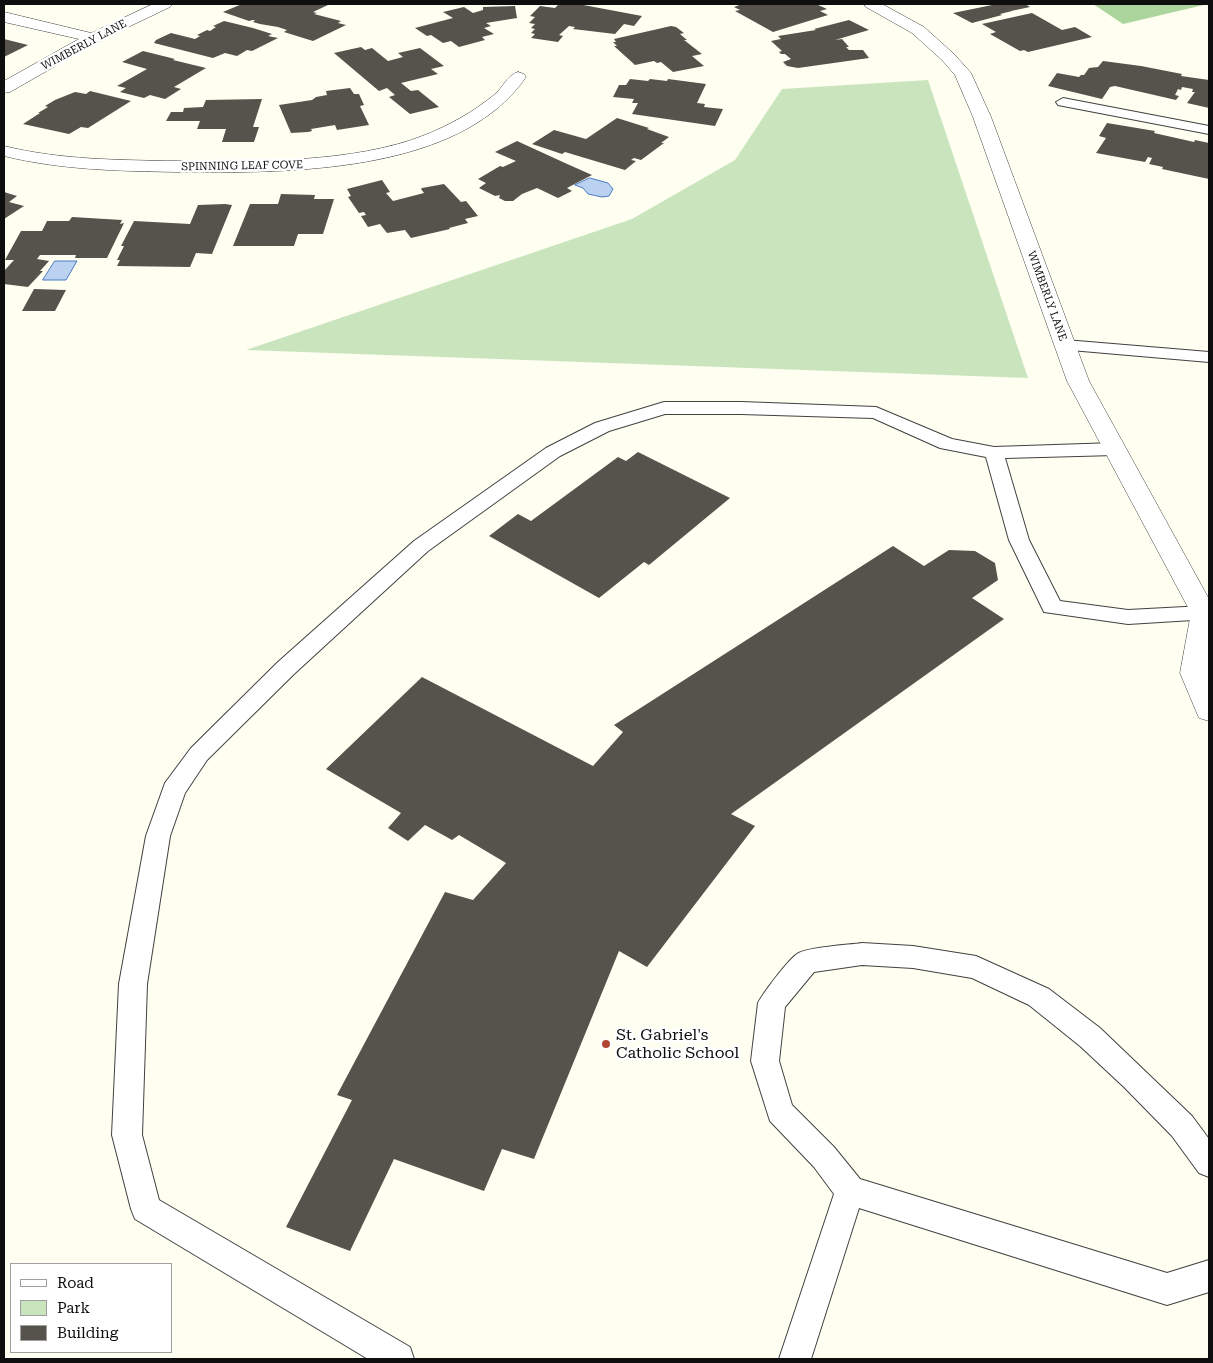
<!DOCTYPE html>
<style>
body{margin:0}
#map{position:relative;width:1213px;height:1363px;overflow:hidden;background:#fefef1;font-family:"Roboto Serif",serif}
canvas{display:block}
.frame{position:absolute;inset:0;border:5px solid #0e0e0e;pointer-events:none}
.legend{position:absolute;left:10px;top:1263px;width:162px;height:90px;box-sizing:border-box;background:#fff;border:1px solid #9f9f9f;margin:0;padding:6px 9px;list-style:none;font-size:15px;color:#0e0e0e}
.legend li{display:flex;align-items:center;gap:10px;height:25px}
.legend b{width:25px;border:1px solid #9f9f9f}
</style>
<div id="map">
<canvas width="1213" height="1363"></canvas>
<div class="frame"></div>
<ul class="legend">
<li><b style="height:6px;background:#fff"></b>Road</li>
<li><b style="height:14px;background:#cae5bd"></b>Park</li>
<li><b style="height:14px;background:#56524c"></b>Building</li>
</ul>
</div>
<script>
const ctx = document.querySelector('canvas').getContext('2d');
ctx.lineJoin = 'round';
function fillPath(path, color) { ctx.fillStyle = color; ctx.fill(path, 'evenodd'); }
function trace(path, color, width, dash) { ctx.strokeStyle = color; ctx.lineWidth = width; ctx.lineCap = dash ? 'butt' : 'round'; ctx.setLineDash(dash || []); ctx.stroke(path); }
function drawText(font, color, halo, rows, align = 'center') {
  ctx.font = font + ' "Roboto Serif",serif'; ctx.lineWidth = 5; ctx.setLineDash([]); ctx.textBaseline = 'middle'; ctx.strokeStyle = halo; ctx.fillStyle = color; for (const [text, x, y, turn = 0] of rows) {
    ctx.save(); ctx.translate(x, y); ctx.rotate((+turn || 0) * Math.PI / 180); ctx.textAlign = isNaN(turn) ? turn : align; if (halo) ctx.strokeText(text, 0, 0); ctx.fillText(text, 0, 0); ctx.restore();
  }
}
const green = new Path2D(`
 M 928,80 L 1028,378 L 246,350 L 632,219 L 735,160 L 782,89 Z`);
const forest = new Path2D(`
 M 1093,4 L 1208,4 L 1123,24 Z`);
const water = new Path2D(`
 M 590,178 L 608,183 L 613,189 L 609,196 L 602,197 L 588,194 L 583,188 L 575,185 Z
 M 55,261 L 77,261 L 66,280 L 43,280 Z`);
const building = new Path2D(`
 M 242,4 L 324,4 L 328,5 L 313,12 L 317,13 L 314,14 L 341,21 L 338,23 L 346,25 L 313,41 L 284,32 L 287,30 L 278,27 L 260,24 L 253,22 L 255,20 L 253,20 L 249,21 L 223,12 Z
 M 559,4 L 578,4 L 642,16 L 634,26 L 624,24 L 615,34 L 573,29 L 575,27 L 569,26 L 559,35 L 563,36 L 558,42 L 531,38 L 535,34 L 531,33 L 535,29 L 531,28 L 535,24 L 529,23 L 535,17 L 530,16 L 540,6 L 555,8 Z
 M 742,4 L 816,4 L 827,9 L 820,11 L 828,15 L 773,32 L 735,11 L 740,10 L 734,7 Z
 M 997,4 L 1031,4 L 1027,5 L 1030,7 L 1011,11 L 1012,11 L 1000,14 L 1002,15 L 972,23 L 953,13 Z
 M 515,6 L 517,18 L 486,23 L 491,26 L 484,28 L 494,34 L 482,37 L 485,40 L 459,47 L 451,41 L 443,43 L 431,35 L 427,36 L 415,28 L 453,18 L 443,12 L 464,7 L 473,13 L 483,10 L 483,7 Z
 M 1032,13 L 1062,30 L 1075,27 L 1092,37 L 1028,52 L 1024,50 L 1020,51 L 990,34 L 996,32 L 982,24 Z
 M 849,20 L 869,30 L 835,40 L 842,39 L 849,47 L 846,47 L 849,50 L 863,50 L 869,58 L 798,68 L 787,66 L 783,62 L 791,59 L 785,54 L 781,54 L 779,52 L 782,51 L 771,41 L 781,39 L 778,36 L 816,30 L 814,29 Z
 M 224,21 L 253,28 L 272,34 L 268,36 L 278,38 L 252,51 L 247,50 L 237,56 L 225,53 L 213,58 L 154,43 L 156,40 L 171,33 L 195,39 L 200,36 L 197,35 L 207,30 L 210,31 L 216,27 L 213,26 Z
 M 671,26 L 676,27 L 684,33 L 680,34 L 687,40 L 684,40 L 702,54 L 692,56 L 704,66 L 673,72 L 661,62 L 657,63 L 654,61 L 635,65 L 614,46 L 617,46 L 613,42 L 616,42 L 614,39 Z
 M 4,39 L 28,45 L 4,57 Z
 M 361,47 L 365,50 L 372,48 L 388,61 L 403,57 L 398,53 L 420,48 L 444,66 L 431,69 L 438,74 L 401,83 L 411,91 L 418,90 L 439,107 L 410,114 L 389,97 L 395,95 L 387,88 L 379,91 L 334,53 Z
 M 143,51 L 175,59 L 173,60 L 206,68 L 174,87 L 181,89 L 165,99 L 150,95 L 144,98 L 120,92 L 126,88 L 117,86 L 147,69 L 122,62 Z
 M 1103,61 L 1141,66 L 1182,74 L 1181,76 L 1209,80 L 1209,108 L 1187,103 L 1195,92 L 1192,92 L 1193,89 L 1182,87 L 1181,90 L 1178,89 L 1175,95 L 1179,96 L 1176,100 L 1115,86 L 1110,87 L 1102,99 L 1048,86 L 1057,73 L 1079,77 L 1081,75 L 1084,75 L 1089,68 L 1098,67 Z
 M 630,79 L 648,81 L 650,79 L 667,81 L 668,79 L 706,84 L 697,103 L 705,104 L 704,107 L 723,109 L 715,126 L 632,114 L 638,103 L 632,103 L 634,99 L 613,97 L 619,85 L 626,85 Z
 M 350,88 L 354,94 L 359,94 L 364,105 L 360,106 L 369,125 L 337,130 L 335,125 L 311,129 L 312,131 L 308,132 L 291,133 L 279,105 L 312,100 L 316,97 L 327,95 L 326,91 Z
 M 90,91 L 131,101 L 88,128 L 81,127 L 69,134 L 23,124 L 40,113 L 38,113 L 48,107 L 45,106 L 55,100 L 75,92 L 86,94 Z
 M 262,99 L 253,127 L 259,127 L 254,142 L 222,142 L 226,129 L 197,129 L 200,121 L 166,121 L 171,112 L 183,112 L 184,108 L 203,107 L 206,100 Z
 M 617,118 L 649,128 L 647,129 L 669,137 L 661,143 L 664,143 L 641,160 L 634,158 L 631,160 L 636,161 L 625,170 L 565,152 L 562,154 L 532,144 L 554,130 L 586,139 Z
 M 1107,123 L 1155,131 L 1154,133 L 1194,142 L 1195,140 L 1209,143 L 1209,179 L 1162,169 L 1163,167 L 1149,164 L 1152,158 L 1148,157 L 1145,162 L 1096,153 L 1106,138 L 1099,136 Z
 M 517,141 L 565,163 L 592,175 L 567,188 L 572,191 L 558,198 L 537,188 L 522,194 L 513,201 L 505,201 L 499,198 L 500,195 L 495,196 L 479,188 L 486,183 L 478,179 L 500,166 L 503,167 L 516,161 L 495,152 Z
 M 382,180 L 390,192 L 386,193 L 393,201 L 424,193 L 421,189 L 422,188 L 444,184 L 461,202 L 466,201 L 478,216 L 465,219 L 468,223 L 449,228 L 450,229 L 411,238 L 405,230 L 387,233 L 380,224 L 368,227 L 361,216 L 366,215 L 364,212 L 359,213 L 348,197 L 351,196 L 347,189 Z
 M 4,192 L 17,196 L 9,202 L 24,206 L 4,219 Z
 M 281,194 L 315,195 L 314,199 L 334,199 L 323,234 L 298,234 L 294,246 L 233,246 L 250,204 L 278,204 Z
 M 225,204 L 232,205 L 212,254 L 196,253 L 190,267 L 117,266 L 120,260 L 117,260 L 124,246 L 121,246 L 134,221 L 190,224 L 198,205 Z
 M 72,217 L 122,220 L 120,224 L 124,223 L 107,258 L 75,258 L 76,255 L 40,255 L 37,259 L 49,261 L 40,271 L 43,271 L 28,287 L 4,284 L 4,271 L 14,260 L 5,260 L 21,231 L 42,231 L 47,221 L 69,221 Z
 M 34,289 L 66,290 L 55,311 L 22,311 Z
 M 638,452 L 730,498 L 649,565 L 644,562 L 599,598 L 489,536 L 518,514 L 531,521 L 618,457 L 626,461 Z
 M 893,546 L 924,566 L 949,550 L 975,551 L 995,563 L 998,580 L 972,598 L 1004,619 L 731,814 L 755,826 L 647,967 L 619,951 L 534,1159 L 502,1149 L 484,1191 L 394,1159 L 350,1251 L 286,1227 L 352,1100 L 337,1095 L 445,892 L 473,900 L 506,863 L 459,835 L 452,840 L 425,825 L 408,841 L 388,828 L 401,813 L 326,769 L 422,677 L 593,766 L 623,732 L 614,725 Z`);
const service = new Path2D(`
 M 1063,98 L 1209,126 L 1209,134 L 1058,105 L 1056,102 Z
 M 1065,340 L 1209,352 L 1209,362 L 1059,349 L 1056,345 L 1059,341 Z
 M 664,402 L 741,402 L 876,407 L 952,439 L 994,447 L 1115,443 L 1122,445 L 1125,449 L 1122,453 L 1115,455 L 1005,458 L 1029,540 L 1060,601 L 1128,610 L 1204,606 L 1209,607 L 1209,619 L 1128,624 L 1044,612 L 1009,540 L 986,457 L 940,448 L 873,418 L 741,414 L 665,414 L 609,431 L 560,456 L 428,551 L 294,674 L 207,760 L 185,793 L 170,836 L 147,984 L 142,1135 L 159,1200 L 410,1347 L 414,1359 L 368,1359 L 135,1219 L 131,1209 L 112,1135 L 119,984 L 146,836 L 165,783 L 191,748 L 278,662 L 414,541 L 546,448 L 595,423 Z
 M 862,943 L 913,946 L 976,956 L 1049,989 L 1100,1028 L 1192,1116 L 1209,1139 L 1209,1177 L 1199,1173 L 1172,1136 L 1124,1087 L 1080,1046 L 1029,1005 L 972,978 L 913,968 L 862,965 L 814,972 L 785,1007 L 779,1061 L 792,1105 L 834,1147 L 860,1179 L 1167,1273 L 1209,1260 L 1209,1292 L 1167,1305 L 859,1208 L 811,1359 L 779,1359 L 834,1194 L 814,1167 L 770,1121 L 751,1061 L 758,1003 C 763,993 788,960 797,954 C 807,947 848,945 862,943 Z`);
const minor = new Path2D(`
 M 153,4 L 173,4 L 170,7 L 99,41 L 10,92 L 4,93 L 4,81 L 79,39 L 4,22 L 4,12 L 91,33 Z
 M 864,4 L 882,4 L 924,27 L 954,54 L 971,73 L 991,117 L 1089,381 L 1209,599 L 1208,673 L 1209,721 L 1199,718 L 1180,673 L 1191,613 L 1067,381 L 973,117 L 955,75 L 942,60 L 912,33 L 866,7 Z
 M 518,72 L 524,74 L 526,77 C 459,175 284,173 177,172 C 119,171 61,170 4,156 L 4,146 C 61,160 119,160 178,161 C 253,162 355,163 425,135 C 450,125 473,112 494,95 C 503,88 507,75 518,72 Z`);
const markers = [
 [606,1044,5,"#b14533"]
];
const farStreetnames = [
 ["WIMBERLY LANE",84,45,-28],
 ["SPINNING LEAF COVE",242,166,-1],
 ["WIMBERLY LANE",1047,296,70]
];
const nearPoinames = [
 ["St. Gabriel's",616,1035],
 ["Catholic School",616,1053]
];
fillPath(green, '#cae5bd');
fillPath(forest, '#acd59e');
fillPath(water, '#bad2f0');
trace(water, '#487ac1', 1);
fillPath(building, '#56524c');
trace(service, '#414141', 2);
trace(minor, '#414141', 1);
fillPath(service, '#fff');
fillPath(minor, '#fff');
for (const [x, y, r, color] of markers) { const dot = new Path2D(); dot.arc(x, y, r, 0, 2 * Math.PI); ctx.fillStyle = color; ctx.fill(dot); trace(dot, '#fff', 2); }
drawText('11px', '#0e0e0e', '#fff', farStreetnames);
drawText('16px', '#0e0e0e', '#fff', nearPoinames, 'left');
</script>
